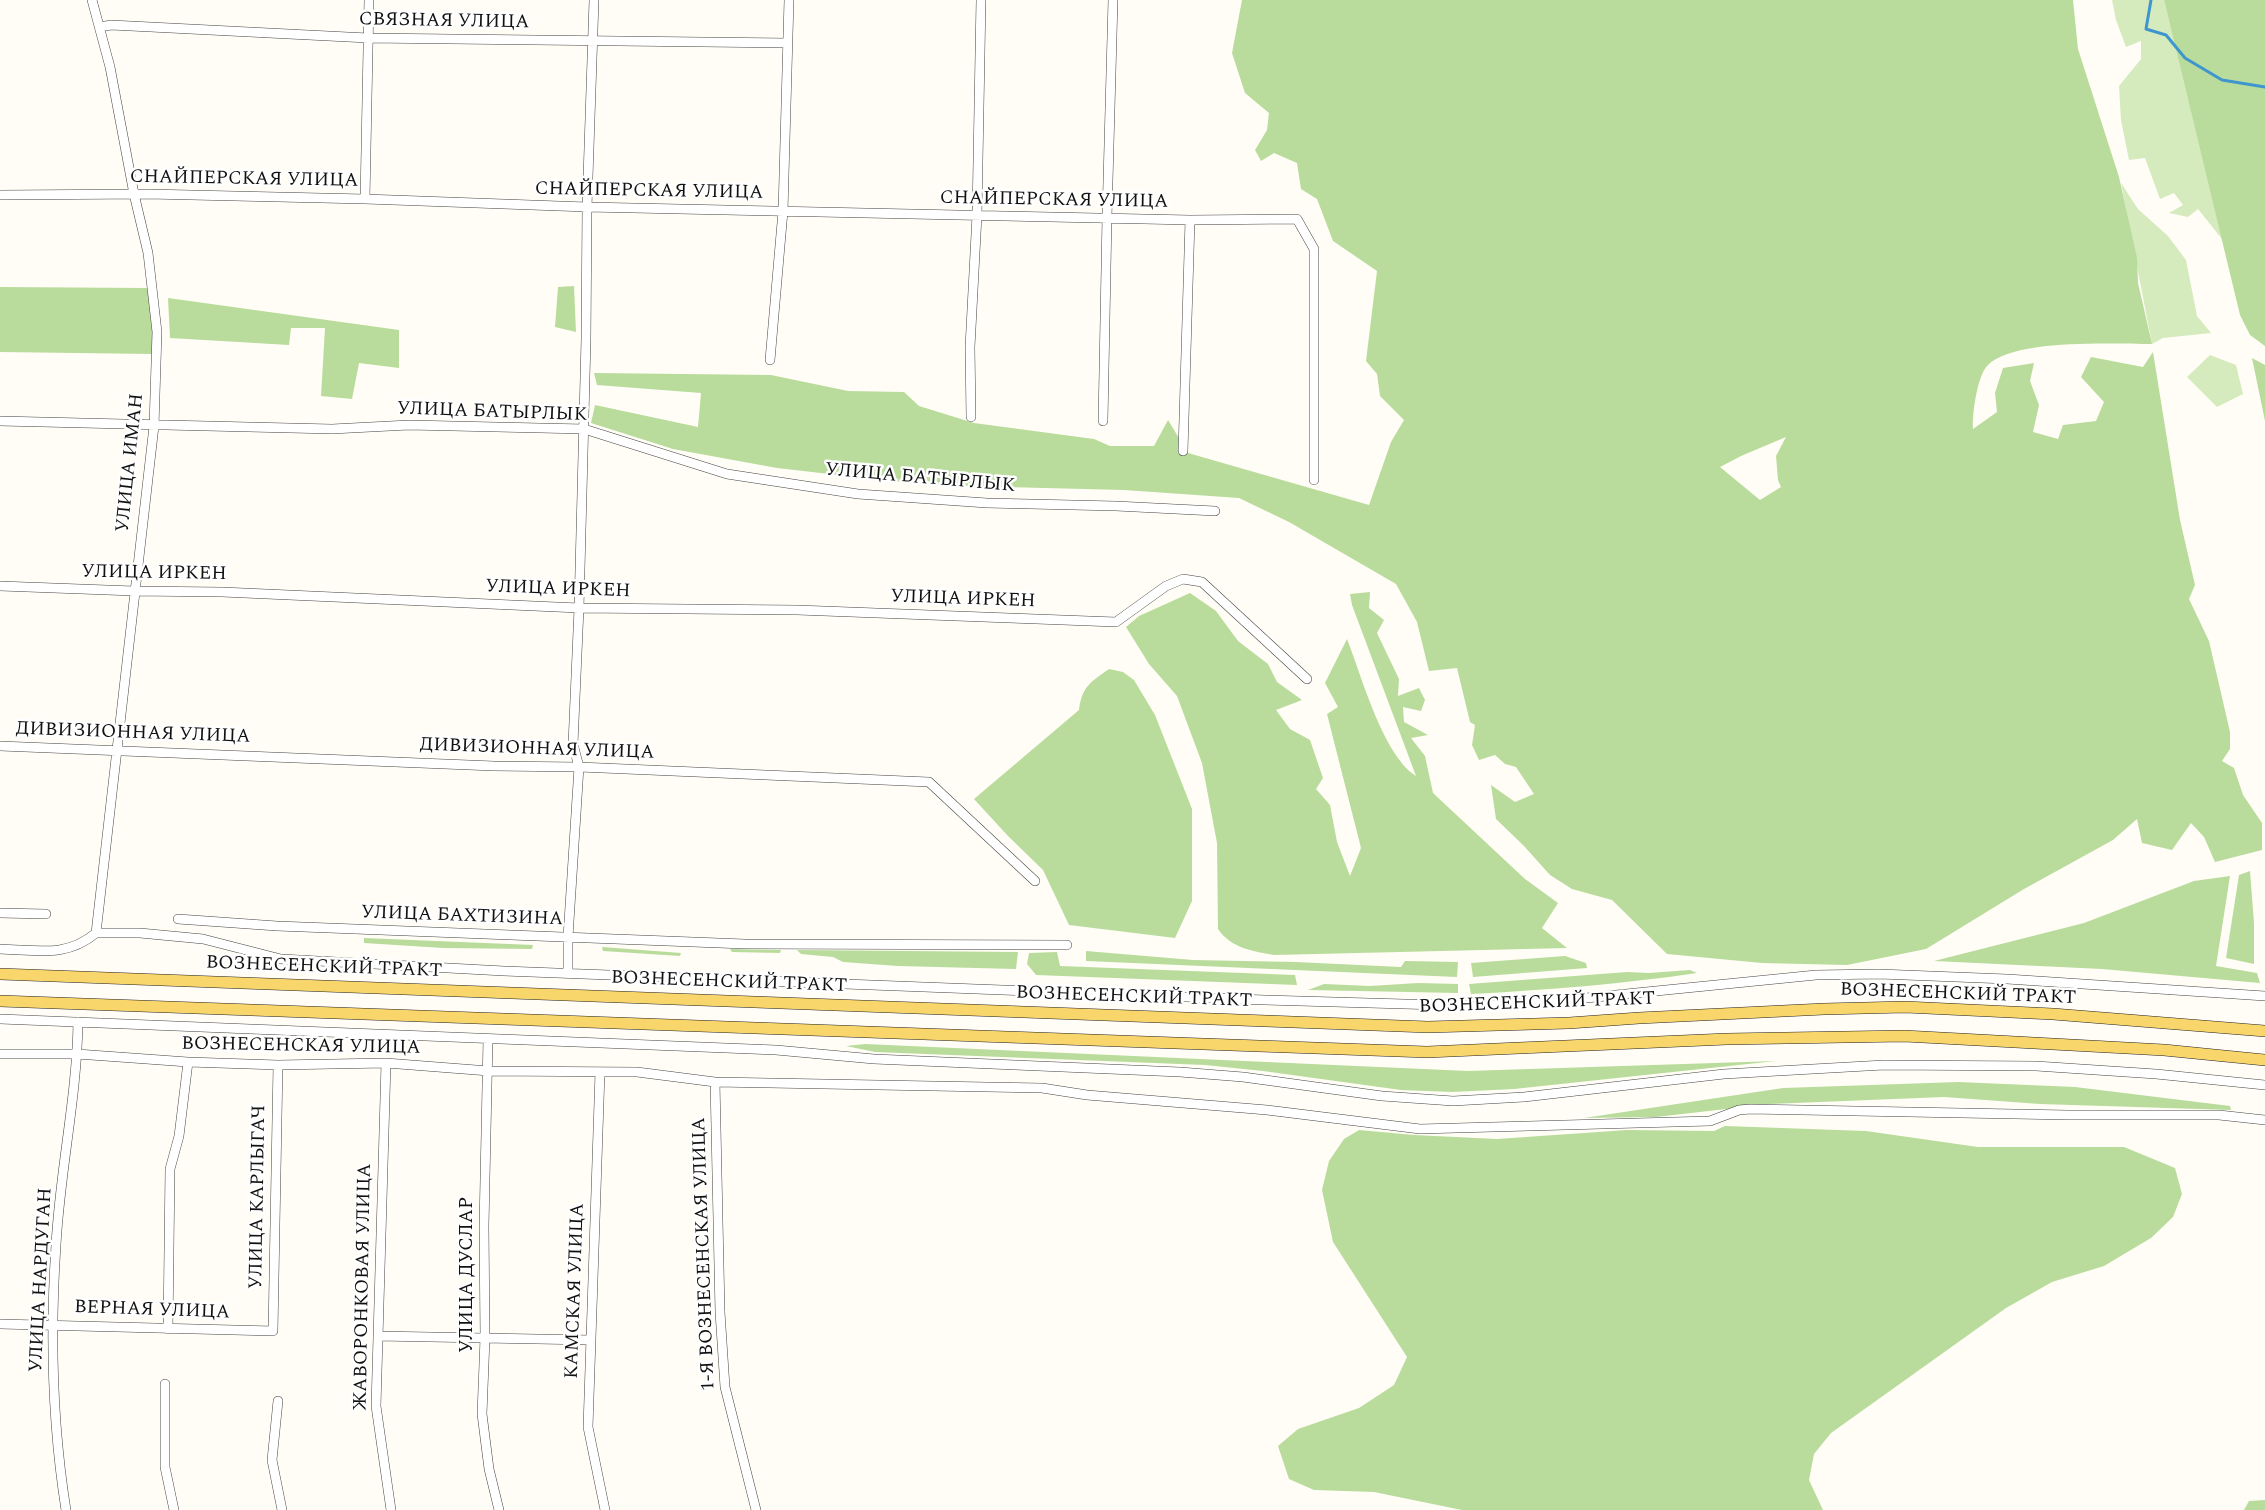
<!DOCTYPE html>
<meta charset="utf-8">
<style>
body{margin:0}
canvas{display:block;background:#fffdf5}
</style>
<canvas width="2265" height="1510"></canvas>
<script>
const ctx = document.querySelector('canvas').getContext('2d');
ctx.lineJoin = 'round';
function fillPath(path, color) { ctx.fillStyle = color; ctx.fill(path, 'evenodd'); }
function trace(path, color, width, dash) { ctx.strokeStyle = color; ctx.lineWidth = width; ctx.lineCap = dash ? 'butt' : 'round'; ctx.setLineDash(dash || []); ctx.stroke(path); }
function drawText(font, color, halo, rows, align = 'center') {
  ctx.font = font + ' Spectral,serif'; ctx.lineWidth = 5; ctx.setLineDash([]); ctx.textBaseline = 'middle'; ctx.strokeStyle = halo; ctx.fillStyle = color; for (const [text, x, y, turn = 0] of rows) {
    ctx.save(); ctx.translate(x, y); ctx.rotate((+turn || 0) * Math.PI / 180); ctx.textAlign = isNaN(turn) ? turn : align; if (halo) ctx.strokeText(text, 0, 0); ctx.fillText(text, 0, 0); ctx.restore();
  }
}
const green = new Path2D(`
 M 2112,0 L 2164,0 L 2222,239 L 2198,209 L 2188,217 L 2169,213 L 2183,205 L 2174,193 L 2160,199 L 2145,158 L 2129,160 L 2121,120 L 2119,86 L 2141,59 L 2141,41 L 2126,47 L 2116,20 Z
 M 2121,183 L 2138,209 L 2168,236 L 2186,260 L 2197,316 L 2211,333 L 2163,338 L 2152,344 Z
 M 2210,355 L 2236,365 L 2243,394 L 2217,407 L 2187,377 Z`);
const forest = new Path2D(`
 M 1242,0 L 2073,0 L 2078,49 L 2119,177 L 2137,258 L 2138,283 L 2152,344 C 2115,344 2012,338 1987,366 C 1977,377 1972,415 1973,429 L 1997,412 L 1995,393 L 2003,368 L 2034,363 L 2030,381 L 2039,405 L 2033,432 L 2058,439 L 2063,425 L 2096,421 L 2104,402 L 2081,377 L 2091,357 L 2143,367 L 2153,352 L 2180,520 L 2195,585 L 2189,599 L 2209,641 L 2230,732 L 2230,749 L 2222,761 L 2234,768 L 2243,795 L 2262,823 L 2262,850 L 2215,862 L 2204,837 L 2191,823 L 2172,850 L 2142,843 L 2137,819 L 2113,840 L 2024,889 L 1926,949 L 1847,965 L 1762,963 L 1667,954 L 1612,900 L 1572,889 L 1550,875 L 1524,846 L 1496,819 L 1491,785 L 1515,802 L 1534,794 L 1516,767 L 1505,764 L 1495,755 L 1479,760 L 1472,745 L 1475,725 L 1470,722 L 1457,668 L 1429,671 L 1417,622 L 1396,584 L 1289,522 L 1239,498 L 1124,490 L 926,485 L 777,468 L 673,449 L 591,423 L 595,405 L 698,427 L 701,393 L 597,385 L 594,373 L 771,375 L 848,391 L 904,392 L 919,406 L 974,423 L 1094,439 L 1110,446 L 1154,446 L 1168,420 L 1188,453 L 1369,505 L 1391,442 L 1404,420 L 1380,396 L 1377,374 L 1366,361 L 1377,271 L 1333,241 L 1317,199 L 1301,189 L 1297,163 L 1274,153 L 1261,161 L 1255,150 L 1267,130 L 1269,113 L 1245,93 L 1232,53 ZM 1786,437 L 1776,456 L 1778,480 L 1781,487 L 1760,500 L 1720,467 L 1741,456 Z
 M 2164,0 L 2265,0 L 2265,346 L 2250,335 L 2240,315 Z
 M 574,286 L 576,332 L 555,327 L 558,287 Z
 M 0,287 L 147,288 L 152,303 L 153,354 L 0,352 Z
 M 168,298 L 399,330 L 399,368 L 359,363 L 352,399 L 321,396 L 325,328 L 291,328 L 289,345 L 170,338 Z
 M 2252,358 L 2265,365 L 2265,421 Z
 M 1370,592 L 1369,608 L 1384,620 L 1377,633 L 1399,679 L 1398,696 L 1419,688 L 1425,700 L 1421,711 L 1403,707 L 1404,722 L 1428,735 L 1411,738 L 1425,756 L 1433,793 L 1525,879 L 1558,903 L 1542,928 L 1567,948 L 1274,955 C 1252,951 1231,948 1218,929 L 1217,843 L 1202,763 L 1177,696 L 1149,664 L 1126,627 L 1139,616 L 1190,593 L 1216,611 L 1238,641 L 1268,664 L 1277,682 L 1302,700 L 1276,710 L 1290,729 L 1310,740 L 1323,778 L 1316,789 L 1330,805 L 1337,842 L 1350,876 L 1361,848 L 1327,714 L 1338,707 L 1325,683 L 1347,639 C 1362,677 1383,755 1416,776 L 1352,605 L 1350,594 Z
 M 1109,669 L 1123,672 L 1134,680 L 1155,715 L 1192,809 L 1192,901 L 1175,938 L 1069,925 L 1043,870 L 1008,836 L 974,799 L 1079,710 C 1082,686 1091,682 1109,669 Z
 M 2250,871 L 2254,923 L 2254,964 L 2226,958 L 2239,875 Z
 M 2230,876 L 2216,966 L 2257,973 L 2260,983 L 2102,969 L 1934,961 L 2084,923 L 2194,881 Z
 M 364,938 L 533,945 L 532,949 L 443,948 L 364,943 Z
 M 602,947 L 681,953 L 680,956 L 603,951 Z
 M 730,949 L 781,950 L 780,953 L 732,952 Z
 M 797,950 L 1018,952 L 1016,969 L 898,966 L 843,962 L 833,957 L 801,954 Z
 M 1086,951 L 1193,960 L 1296,962 L 1401,967 L 1405,961 L 1458,962 L 1457,977 L 1086,961 Z
 M 1057,952 L 1060,966 L 1295,975 L 1297,985 L 1036,975 L 1027,964 L 1029,953 Z
 M 1565,956 L 1586,963 L 1587,968 L 1473,977 L 1471,963 Z
 M 1690,970 L 1697,973 C 1622,984 1547,990 1471,994 L 1469,984 L 1627,972 L 1649,973 Z
 M 1418,983 L 1458,984 L 1458,993 L 1308,990 L 1324,984 L 1370,986 Z
 M 865,1044 L 1468,1071 L 1776,1061 L 1514,1089 L 1452,1092 L 1401,1090 L 1263,1071 L 1205,1065 L 875,1052 L 846,1046 Z
 M 1958,1082 L 2075,1087 L 2230,1106 L 2231,1110 L 2040,1104 L 1944,1097 L 1770,1104 L 1656,1117 L 1584,1118 L 1783,1088 Z
 M 1725,1126 L 1866,1131 L 1978,1147 L 2124,1147 L 2175,1168 L 2182,1194 L 2173,1217 L 2151,1238 L 2104,1266 L 2052,1282 L 2006,1308 L 1831,1433 L 1814,1454 L 1809,1480 L 1823,1510 L 1462,1510 L 1374,1492 L 1314,1490 L 1289,1479 L 1278,1446 L 1298,1429 L 1359,1408 L 1394,1385 L 1407,1357 L 1333,1242 L 1322,1190 L 1329,1161 L 1344,1139 L 1359,1130 L 1414,1135 L 1497,1139 L 1627,1130 L 1714,1131 Z
 M 2265,1500 L 2265,1510 L 2244,1510 L 2249,1501 Z`);
const stream = new Path2D(`
 M 2151,0 L 2146,29 L 2166,35 L 2185,58 L 2222,80 L 2265,87`);
const minor = new Path2D(`
 M 92,0 L 110,67 L 134,194 L 148,253 L 157,332 L 154,426 L 96,933
 M 100,27 L 111,25 L 368,38 L 787,43
 M 0,195 L 148,194 L 365,199 L 587,207 L 1190,220 L 1297,219 L 1314,249 L 1314,480
 M 365,199 L 369,0
 M 770,360 L 783,211 L 789,0
 M 971,417 L 970,347 L 977,215 L 981,0
 M 0,421 L 332,429 L 409,425 L 584,429 L 727,474 L 858,494 L 987,503 L 1116,506 L 1215,511
 M 1103,421 L 1107,217 L 1113,0
 M 1183,451 L 1190,220
 M 0,586 L 134,591 L 222,592 L 579,608 L 797,610 L 1116,622 L 1166,586 L 1183,579 L 1202,582 L 1307,679
 M 0,746 L 494,766 L 579,767 L 929,782 L 1035,881
 M 0,913 L 46,914
 M 178,919 L 277,926 L 745,944 L 1067,945
 M 0,949 C 37,950 66,958 96,933 L 140,933 L 203,939 L 281,959 L 504,971 L 1265,1000 L 1474,1006 L 1576,999 L 1816,975 L 1879,974 L 2007,979 L 2265,996
 M 568,973 L 568,937 L 579,767 L 573,744 L 579,608 L 586,339 L 587,207 L 594,0
 M 0,1019 L 776,1050 L 874,1059 L 1180,1072 L 1243,1077 L 1382,1096 L 1453,1101 L 1524,1097 L 1724,1074 L 1884,1065 L 2036,1066 L 2156,1074 L 2265,1085
 M 488,1039 L 484,1226 L 485,1338 L 482,1414 L 489,1469 L 499,1510
 M 0,1054 L 77,1054 L 188,1062 L 278,1065 L 386,1063 L 489,1071 L 637,1072 L 715,1082 L 1042,1088 L 1087,1095 L 1267,1110 L 1420,1129 L 1710,1121 L 1739,1110 L 1750,1109 L 2068,1115 L 2219,1115 L 2265,1120
 M 386,1063 L 376,1406 L 391,1510
 M 600,1072 L 588,1427 L 605,1510
 M 715,1082 L 720,1312 L 725,1387 L 756,1510
 M 0,1324 L 273,1331 L 278,1065
 M 168,1329 L 170,1169 L 179,1136 L 188,1062
 M 378,1336 L 590,1340
 M 165,1384 L 165,1467 L 174,1510
 M 278,1401 L 272,1460 L 282,1510
 M 66,1510 C 52,1422 50,1334 56,1245 C 60,1170 77,1097 78,1022`);
const major = new Path2D(`
 M 0,974 L 1428,1027 L 1569,1023 L 1639,1018 L 1824,1009 L 1905,1007 L 2053,1014 L 2265,1031
 M 0,1001 L 1427,1052 L 1727,1039 L 1904,1036 L 2164,1050 L 2265,1060`);
const streetNames = [
 ["СВЯЗНАЯ УЛИЦА",444,22,1],
 ["СНАЙПЕРСКАЯ УЛИЦА",244,180,1],
 ["СНАЙПЕРСКАЯ УЛИЦА",649,192,1],
 ["СНАЙПЕРСКАЯ УЛИЦА",1054,201,1],
 ["УЛИЦА БАТЫРЛЫК",492,413,2],
 ["УЛИЦА ИМАН",131,463,-84],
 ["УЛИЦА БАТЫРЛЫК",920,479,5],
 ["УЛИЦА ИРКЕН",154,574,1],
 ["УЛИЦА ИРКЕН",558,590,2],
 ["УЛИЦА ИРКЕН",963,600,2],
 ["ДИВИЗИОННАЯ УЛИЦА",133,734,2],
 ["ДИВИЗИОННАЯ УЛИЦА",537,750,2],
 ["УЛИЦА БАХТИЗИНА",462,917,2],
 ["ВОЗНЕСЕНСКИЙ ТРАКТ",324,968,2],
 ["ВОЗНЕСЕНСКИЙ ТРАКТ",729,983,2],
 ["ВОЗНЕСЕНСКИЙ ТРАКТ",1958,995,2],
 ["ВОЗНЕСЕНСКИЙ ТРАКТ",1134,998,2],
 ["ВОЗНЕСЕНСКИЙ ТРАКТ",1537,1004,-2],
 ["ВОЗНЕСЕНСКАЯ УЛИЦА",301,1047,1],
 ["УЛИЦА КАРЛЫГАЧ",259,1197,-89],
 ["1-Я ВОЗНЕСЕНСКАЯ УЛИЦА",705,1254,-92],
 ["УЛИЦА ДУСЛАР",468,1275,-90],
 ["УЛИЦА НАРДУГАН",42,1280,-87],
 ["ЖАВОРОНКОВАЯ УЛИЦА",364,1287,-89],
 ["КАМСКАЯ УЛИЦА",576,1291,-88],
 ["ВЕРНАЯ УЛИЦА",152,1311,2]
];
fillPath(green, '#d5ebbd');
fillPath(forest, '#b9dc9c');
trace(stream, '#3f96cf', 3);
trace(minor, '#444', 10);
trace(major, '#222', 12);
trace(minor, '#fff', 9);
trace(major, '#f9d66b', 11);
drawText('19px', '#111', '#fff', streetNames);
</script>
